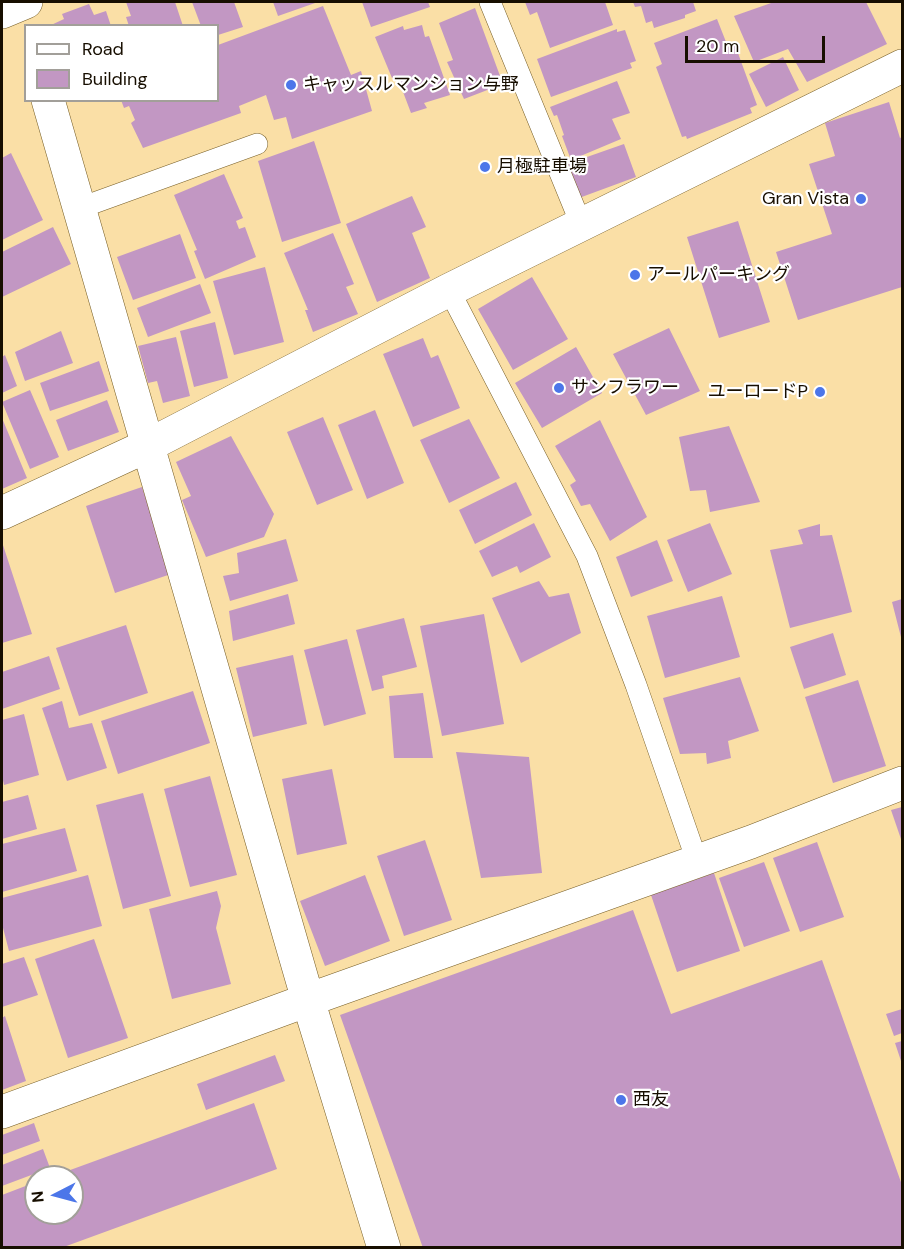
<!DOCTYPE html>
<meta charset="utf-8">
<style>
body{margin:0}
#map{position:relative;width:904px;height:1249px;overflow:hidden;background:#fadfa6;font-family:"DM Sans",sans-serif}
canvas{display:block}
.frame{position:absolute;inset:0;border:3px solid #170e00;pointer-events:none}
.legend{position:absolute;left:24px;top:24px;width:195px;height:78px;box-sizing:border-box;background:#fff;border:2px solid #a29f99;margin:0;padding:8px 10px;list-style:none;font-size:18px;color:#170e00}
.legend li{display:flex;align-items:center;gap:12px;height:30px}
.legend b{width:30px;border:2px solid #a29f99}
.north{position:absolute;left:24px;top:1165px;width:60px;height:60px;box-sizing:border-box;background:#fff;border:2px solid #a29f99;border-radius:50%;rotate:264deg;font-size:16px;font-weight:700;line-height:24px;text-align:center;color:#170e00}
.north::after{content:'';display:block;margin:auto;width:21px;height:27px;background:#4c76e9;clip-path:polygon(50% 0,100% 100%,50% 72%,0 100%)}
.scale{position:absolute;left:685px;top:36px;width:140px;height:27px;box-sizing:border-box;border:3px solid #170e00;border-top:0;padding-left:8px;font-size:18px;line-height:21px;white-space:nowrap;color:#170e00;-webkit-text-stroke:4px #fff;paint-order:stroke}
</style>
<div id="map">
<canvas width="904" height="1249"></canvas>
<div class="frame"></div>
<ul class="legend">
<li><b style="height:8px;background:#fff"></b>Road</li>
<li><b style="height:16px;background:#c297c3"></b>Building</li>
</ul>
<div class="north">N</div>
<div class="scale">20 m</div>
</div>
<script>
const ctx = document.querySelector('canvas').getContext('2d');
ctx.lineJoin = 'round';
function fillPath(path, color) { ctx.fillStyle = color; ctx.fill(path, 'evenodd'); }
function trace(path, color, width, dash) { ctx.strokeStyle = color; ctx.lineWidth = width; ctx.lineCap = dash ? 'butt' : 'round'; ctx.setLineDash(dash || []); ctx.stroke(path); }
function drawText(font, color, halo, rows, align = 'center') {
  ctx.font = font + ' "DM Sans","Noto Sans JP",sans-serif'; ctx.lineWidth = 4.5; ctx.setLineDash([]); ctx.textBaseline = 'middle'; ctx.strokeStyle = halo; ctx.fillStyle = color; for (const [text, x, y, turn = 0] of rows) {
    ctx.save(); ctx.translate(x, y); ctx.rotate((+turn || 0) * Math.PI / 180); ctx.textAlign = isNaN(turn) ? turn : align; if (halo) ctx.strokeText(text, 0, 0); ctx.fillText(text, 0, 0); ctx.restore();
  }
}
const building = new Path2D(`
 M 126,2 L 175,2 L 183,26 L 129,26 L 126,17 L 131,16 Z
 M 192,2 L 234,2 L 243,27 L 218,35 L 218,26 L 201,26 Z
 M 273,2 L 318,2 L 278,16 Z
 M 362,2 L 428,2 L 430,7 L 371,27 Z
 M 525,2 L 605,2 L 613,25 L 550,48 L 537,12 L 530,15 Z
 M 633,2 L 693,2 L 696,11 L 685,15 L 685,18 L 654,28 L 652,21 L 646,23 L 641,6 L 635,7 Z
 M 774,2 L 866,2 L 887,44 L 807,82 L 788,49 L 754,62 L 734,16 Z
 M 89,4 L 94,15 L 106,11 L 111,26 L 49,26 L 64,19 L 62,14 Z
 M 323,6 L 351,75 L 361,71 L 372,111 L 292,139 L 286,117 L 274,120 L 266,95 L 239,106 L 241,113 L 143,148 L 131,123 L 135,120 L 129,106 L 124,108 L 121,100 L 218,100 L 218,45 Z
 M 475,8 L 503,84 L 464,99 L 447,62 L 453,60 L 439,23 Z
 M 717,19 L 728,47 L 735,45 L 757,105 L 750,108 L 752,113 L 687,139 L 686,136 L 682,137 L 656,67 L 662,64 L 654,43 Z
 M 422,25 L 425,37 L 429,36 L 450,95 L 424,103 L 427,108 L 411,113 L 397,76 L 392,78 L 375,37 L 403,26 L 404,30 Z
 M 617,29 L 617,32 L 625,30 L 636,61 L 630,63 L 632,68 L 551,97 L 537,59 Z
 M 783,57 L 799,90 L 766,107 L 749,74 Z
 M 617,81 L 630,113 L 612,119 L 621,139 L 571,160 L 562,136 L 564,135 L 557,115 L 554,116 L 550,107 Z
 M 889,102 L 900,138 L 902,137 L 902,287 L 798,320 L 776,252 L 832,234 L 809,164 L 835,156 L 825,123 Z
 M 314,141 L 341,223 L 282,242 L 258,161 Z
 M 624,144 L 636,177 L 579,198 L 567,164 Z
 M 11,153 L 43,220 L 2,240 L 2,158 Z
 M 224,174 L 243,218 L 236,221 L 239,229 L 245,227 L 256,257 L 205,279 L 194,251 L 197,250 L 174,195 Z
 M 412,196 L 426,227 L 412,233 L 430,278 L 377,302 L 346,224 Z
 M 738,221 L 770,322 L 719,338 L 687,237 Z
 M 53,227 L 71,264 L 2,297 L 2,252 Z
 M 333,233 L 354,284 L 346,287 L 358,314 L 313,332 L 305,310 L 308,310 L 284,253 Z
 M 180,234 L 196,278 L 133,300 L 117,257 Z
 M 265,267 L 284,342 L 234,355 L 213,281 Z
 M 532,277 L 568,339 L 513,370 L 478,309 Z
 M 200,284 L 211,313 L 148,337 L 137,308 Z
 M 215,322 L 228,378 L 194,387 L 180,331 Z
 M 669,328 L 700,391 L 646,415 L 613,354 Z
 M 61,331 L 73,363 L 25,381 L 15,352 Z
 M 176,337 L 190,396 L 163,403 L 157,381 L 148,383 L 138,346 Z
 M 423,338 L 431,358 L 438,355 L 460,408 L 413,427 L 383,354 Z
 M 576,347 L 602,393 L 542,428 L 515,383 Z
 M 5,355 L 17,386 L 2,393 L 2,357 Z
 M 99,361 L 109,391 L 50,411 L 40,383 Z
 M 30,390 L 59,457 L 30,469 L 2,402 Z
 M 107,400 L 119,432 L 68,451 L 56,420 Z
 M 375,410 L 404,483 L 367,499 L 338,425 Z
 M 323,417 L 353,490 L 317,505 L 287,432 Z
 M 2,418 L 27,478 L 2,489 Z
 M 469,419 L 500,478 L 449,503 L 420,440 Z
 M 600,420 L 647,517 L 610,541 L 590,504 L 581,506 L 570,485 L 576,481 L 555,446 Z
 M 729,426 L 760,502 L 710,512 L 706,490 L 690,491 L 679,437 Z
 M 231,436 L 274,514 L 264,537 L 206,557 L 182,500 L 191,496 L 176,462 Z
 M 516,482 L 532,515 L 475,544 L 459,510 Z
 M 142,487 L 171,574 L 115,593 L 86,506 Z
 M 534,523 L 551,557 L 520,573 L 517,566 L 492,577 L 479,551 Z
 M 710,523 L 732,574 L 688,592 L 667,540 Z
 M 820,524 L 820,536 L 832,535 L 852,612 L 790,628 L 770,550 L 803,544 L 798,530 Z
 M 286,539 L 298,581 L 230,601 L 223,576 L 239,573 L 237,553 Z
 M 657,540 L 673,581 L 631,597 L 616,557 Z
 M 2,542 L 32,634 L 2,643 Z
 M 539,581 L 549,597 L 569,593 L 581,633 L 521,663 L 492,598 Z
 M 288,594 L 295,624 L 233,641 L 229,611 Z
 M 722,596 L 740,657 L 665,678 L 647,616 Z
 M 902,599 L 902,641 L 892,602 Z
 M 484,614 L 504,724 L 442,736 L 420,626 Z
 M 404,618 L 417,667 L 382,676 L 384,688 L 372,691 L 356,630 Z
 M 126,625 L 148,693 L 79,716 L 56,648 Z
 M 833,633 L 846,675 L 804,689 L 790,647 Z
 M 347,639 L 366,714 L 324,726 L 304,650 Z
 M 293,655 L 307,724 L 253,737 L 236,668 Z
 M 49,656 L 60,689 L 2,709 L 2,672 Z
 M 740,677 L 759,731 L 728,741 L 731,758 L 707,764 L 706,753 L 680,754 L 663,698 Z
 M 858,680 L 886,766 L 833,783 L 805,697 Z
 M 193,691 L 210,743 L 118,774 L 101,721 Z
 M 423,693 L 433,758 L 394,758 L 389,696 Z
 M 62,701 L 69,728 L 92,723 L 107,768 L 67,781 L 42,708 Z
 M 24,714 L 39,775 L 4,785 L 2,776 L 2,720 Z
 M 456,752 L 529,757 L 542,873 L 481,878 Z
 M 332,769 L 347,844 L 297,855 L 282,779 Z
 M 210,776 L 237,875 L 190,887 L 164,789 Z
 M 143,793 L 171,896 L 123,909 L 96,805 Z
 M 28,795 L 37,829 L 2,839 L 2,802 Z
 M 902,807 L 902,842 L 891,810 Z
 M 65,828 L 77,871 L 2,892 L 2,844 Z
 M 425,840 L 452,920 L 404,936 L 377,856 Z
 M 817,842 L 844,917 L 800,932 L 773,858 Z
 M 764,862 L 790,931 L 744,947 L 719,878 Z
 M 714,873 L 740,951 L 677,972 L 651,895 Z
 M 88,875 L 102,926 L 9,951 L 2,924 L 2,898 Z
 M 365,875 L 390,941 L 325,966 L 300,901 Z
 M 217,891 L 221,906 L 216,928 L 231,984 L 172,999 L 149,909 Z
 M 633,910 L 671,1014 L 822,960 L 902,1185 L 902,1248 L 423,1248 L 340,1015 Z
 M 94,939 L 128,1038 L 68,1058 L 35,959 Z
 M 24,957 L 38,995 L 2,1007 L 2,964 Z
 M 902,1009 L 902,1033 L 894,1036 L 886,1014 Z
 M 5,1016 L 26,1081 L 2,1090 L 2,1018 Z
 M 902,1041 L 902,1064 L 895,1043 Z
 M 275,1055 L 285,1081 L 206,1110 L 197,1084 Z
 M 254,1103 L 277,1169 L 61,1248 L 2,1248 L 2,1195 L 36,1182 L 36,1213 L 72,1213 L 72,1177 L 51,1177 Z
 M 34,1123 L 40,1141 L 2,1155 L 2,1135 Z
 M 43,1149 L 50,1168 L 2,1186 L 2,1165 Z`);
const service = new Path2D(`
 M 490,2 L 581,224
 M 80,208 L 257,144
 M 449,290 L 587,556 L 636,685 L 697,861`);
const minor = new Path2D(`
 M 2,12 L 26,2
 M 48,100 L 308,1000 L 384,1248
 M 2,513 L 149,445 L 449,290 L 902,66
 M 2,1112 L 308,1000 L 751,842 L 902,783`);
const markers = [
 [291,85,6,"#4c76e9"],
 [485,167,6,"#4c76e9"],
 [861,199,6,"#4c76e9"],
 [635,275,6,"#4c76e9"],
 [559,388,6,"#4c76e9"],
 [820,392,6,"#4c76e9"],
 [621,1100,6,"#4c76e9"]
];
const poiNames = [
 ["キャッスルマンション与野",303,85],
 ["月極駐車場",497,167],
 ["Gran Vista",849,199,"right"],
 ["アールパーキング",647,275],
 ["サンフラワー",571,388],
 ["ユーロードP",808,392,"right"],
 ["西友",633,1100]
];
fillPath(building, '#c297c3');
trace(service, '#775f28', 22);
trace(minor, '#775f28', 34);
trace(service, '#fff', 21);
trace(minor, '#fff', 33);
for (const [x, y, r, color] of markers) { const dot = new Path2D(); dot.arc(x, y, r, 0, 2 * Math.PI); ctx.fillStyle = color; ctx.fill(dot); trace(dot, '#fff', 2); }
drawText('18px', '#170e00', '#fff', poiNames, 'left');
</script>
